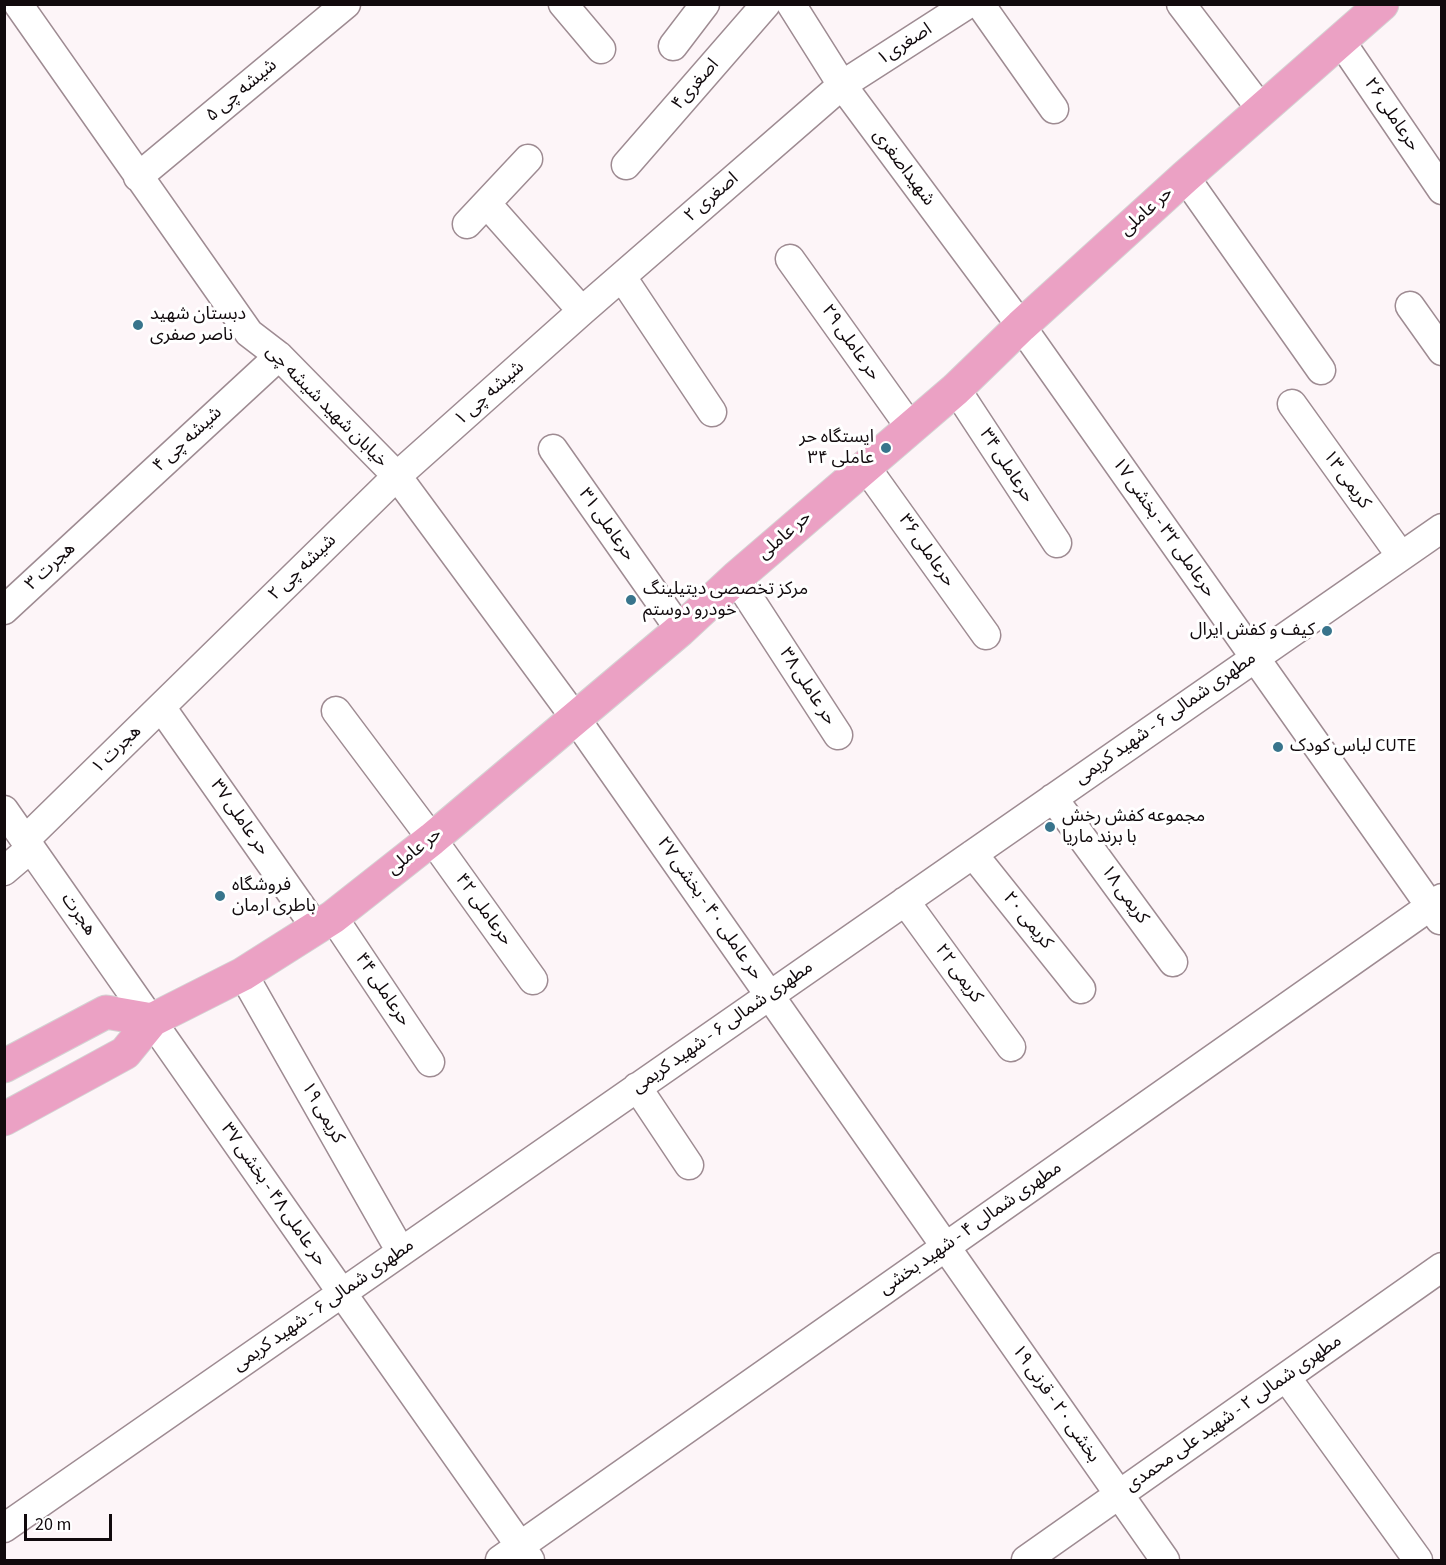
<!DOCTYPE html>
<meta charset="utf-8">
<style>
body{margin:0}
#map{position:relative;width:1446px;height:1565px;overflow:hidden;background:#fdf5f8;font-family:"Source Sans 3",sans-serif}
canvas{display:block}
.frame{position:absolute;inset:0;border:6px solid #110a0d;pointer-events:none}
.scale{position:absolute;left:24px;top:1514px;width:88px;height:27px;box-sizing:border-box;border:3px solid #110a0d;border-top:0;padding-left:8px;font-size:18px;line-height:21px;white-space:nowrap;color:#110a0d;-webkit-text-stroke:4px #fff;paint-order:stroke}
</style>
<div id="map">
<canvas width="1446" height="1565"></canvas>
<div class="frame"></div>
<div class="scale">20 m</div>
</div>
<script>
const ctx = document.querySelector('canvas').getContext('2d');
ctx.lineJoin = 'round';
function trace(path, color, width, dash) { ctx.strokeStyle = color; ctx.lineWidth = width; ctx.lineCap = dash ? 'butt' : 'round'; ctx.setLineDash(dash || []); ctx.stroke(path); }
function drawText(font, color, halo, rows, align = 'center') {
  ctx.font = font + ' "Source Sans 3","Noto Sans Arabic",sans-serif'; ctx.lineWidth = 6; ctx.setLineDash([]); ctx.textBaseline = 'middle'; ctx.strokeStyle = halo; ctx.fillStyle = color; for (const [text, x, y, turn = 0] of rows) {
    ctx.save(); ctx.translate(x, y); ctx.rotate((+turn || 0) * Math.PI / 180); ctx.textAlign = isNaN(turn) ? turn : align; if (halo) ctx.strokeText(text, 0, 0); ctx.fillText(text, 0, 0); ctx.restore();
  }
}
const minor = new Path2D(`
 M 18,4 L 249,333 L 279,356 L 397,476 L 576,719 L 1165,1560
 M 563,4 L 601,49
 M 791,4 L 842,85 L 1021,326 L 1440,920
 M 980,4 L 1054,109
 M 1181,4 L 1261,109
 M 1340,40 L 1442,190
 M 673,46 L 705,4
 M 626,165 L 766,4
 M 138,177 L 346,4
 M 1185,177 L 1321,370
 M 487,204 L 582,311
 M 467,224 L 528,159
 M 790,259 L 910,427
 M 622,277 L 712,412
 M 1410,306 L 1442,351
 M 956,389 L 1057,543
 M 1292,404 L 1401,556
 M 553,449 L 680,630
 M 865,466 L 986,635
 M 736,578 L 838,735
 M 4,610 L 279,356
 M 161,707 L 316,928
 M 336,711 L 432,839 L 533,980
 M 1053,798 L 1173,962
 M 4,810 L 342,1293 L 530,1560
 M 25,840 L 397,476 L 582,311 L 842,85 L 968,4
 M 973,854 L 1081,989
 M 4,871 L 31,848
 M 905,901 L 1011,1047
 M 333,917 L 430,1062
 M 243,974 L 401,1252
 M 637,1087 L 689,1165
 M 1286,1377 L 1418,1560
 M 4,1528 L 1442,528
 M 500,1560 L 1442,898
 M 1026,1560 L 1442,1267`);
const major = new Path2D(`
 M 4,1066 L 106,1012 L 152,1020
 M 4,1119 L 125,1053 L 152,1020 L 243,974 L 333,917 L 432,839 L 680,630 L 736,578 L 956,389 L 1021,326 L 1185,177 L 1382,4`);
const markers = [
 [138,325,6,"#38748c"],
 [886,448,6,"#38748c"],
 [631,600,6,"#38748c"],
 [1327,631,6,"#38748c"],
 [1278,747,6,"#38748c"],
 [1050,827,6,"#38748c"],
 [220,896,6,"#38748c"]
];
const streetNames = [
 ["اصغری۱",905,45,-33],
 ["اصغری۴",696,85,-49],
 ["شیشه چی ۵",242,91,-40],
 ["حرعاملی ۲۶",1391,115,56],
 ["شهیداصغری",903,168,53],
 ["اصغری ۲",712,198,-41],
 ["حر عاملی",1147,212,-42],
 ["حر عاملی ۲۹",850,343,55],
 ["شیشه چی ۱",490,394,-42],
 ["خیابان شهید شیشه چی",326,407,45],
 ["شیشه چی ۴",188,440,-43],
 ["حرعاملی ۳۴",1006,466,57],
 ["کریمی ۱۳",1346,480,54],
 ["حرعاملی ۳۱",606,525,55],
 ["حرعاملی ۳۲ - بخشی ۱۷",1163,528,55],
 ["حر عاملی",785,536,-41],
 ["حرعاملی ۳۶",926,551,55],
 ["هجرت ۳",51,567,-43],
 ["شیشه چی ۲",303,568,-44],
 ["حر عاملی ۳۸",807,687,57],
 ["مطهری شمالی ۶ - شهید کریمی",1166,719,-35],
 ["هجرت ۱",117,750,-44],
 ["حر عاملی ۳۷",239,818,55],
 ["حر عاملی",415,852,-39],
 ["کریمی ۱۸",1124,895,54],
 ["حر عاملی ۴۰ - بخشی ۲۷",709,909,55],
 ["حرعاملی ۴۲",483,910,54],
 ["هجرت",78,915,55],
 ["کریمی ۲۰",1027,921,51],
 ["کریمی ۲۲",958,974,54],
 ["حرعاملی ۴۴",382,990,56],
 ["مطهری شمالی ۶ - شهید کریمی",723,1028,-35],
 ["کریمی ۱۹",322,1113,60],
 ["حر عاملی ۴۸ - بخشی ۳۷",273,1195,55],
 ["مطهری شمالی ۴ - شهید بخشی",971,1229,-35],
 ["مطهری شمالی ۶ - شهید کریمی",324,1306,-35],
 ["بخشی ۲۰ - قرنی ۱۹",1055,1404,55],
 ["مطهری شمالی ۲ - شهید علی محمدی",1234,1414,-35]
];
const poiNames = [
 ["دبستان شهید",150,315],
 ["ناصر صفری",150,336],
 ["ایستگاه حر",874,438,"right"],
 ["عاملی ۳۴",874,459,"right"],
 ["مرکز تخصصی دیتیلینگ",643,590],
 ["خودرو دوستم",643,611],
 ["کیف و کفش ایرال",1315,631,"right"],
 ["لباس کودک CUTE",1290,747],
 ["مجموعه کفش رخش",1062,817],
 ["با برند ماریا",1062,838],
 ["فروشگاه",232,886],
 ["باطری ارمان",232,907]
];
trace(minor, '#9e8b92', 31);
trace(major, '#d4d3d3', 35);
trace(minor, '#fff', 28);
trace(major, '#eba1c4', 33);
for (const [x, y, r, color] of markers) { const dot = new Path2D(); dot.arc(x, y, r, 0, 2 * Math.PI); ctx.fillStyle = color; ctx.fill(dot); trace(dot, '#fff', 2); }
drawText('18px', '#110a0d', '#fff', streetNames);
drawText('18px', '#110a0d', '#fff', poiNames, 'left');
</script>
